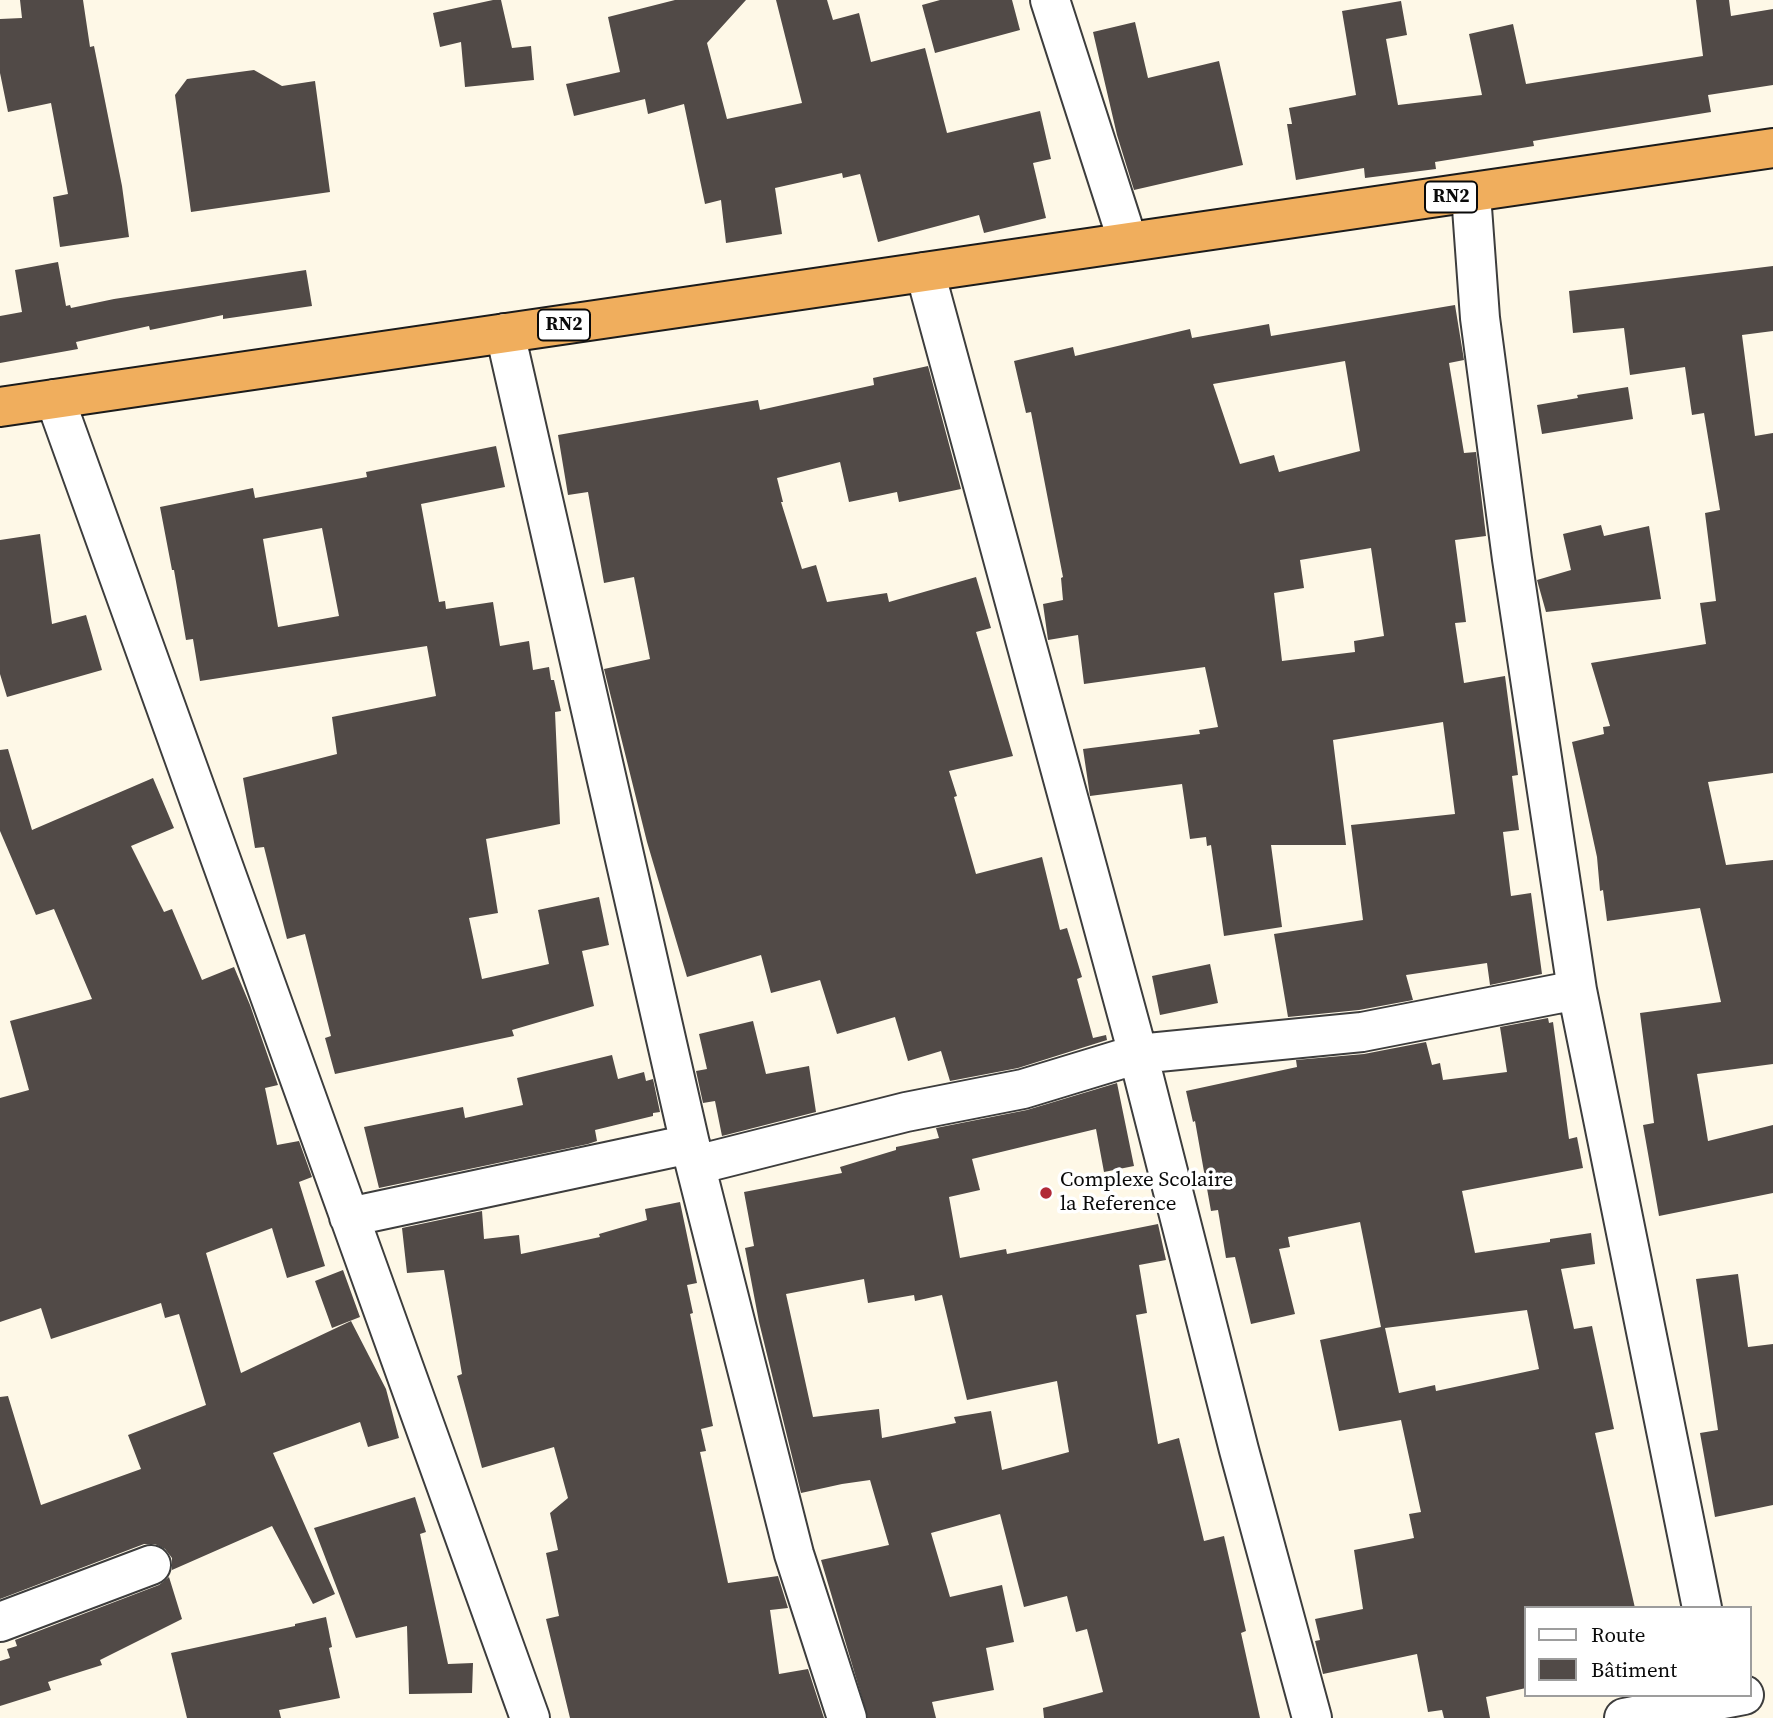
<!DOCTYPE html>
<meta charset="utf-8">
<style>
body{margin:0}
#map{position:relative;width:1773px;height:1718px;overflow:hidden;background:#fef8e7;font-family:"Source Serif 4",serif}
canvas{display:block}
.legend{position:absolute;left:1524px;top:1606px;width:228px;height:91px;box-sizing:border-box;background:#fff;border:2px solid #9d9d9d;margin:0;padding:9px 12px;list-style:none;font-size:21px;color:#0a0a0a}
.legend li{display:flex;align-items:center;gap:14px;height:35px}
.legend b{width:35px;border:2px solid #9d9d9d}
</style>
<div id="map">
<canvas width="1773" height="1718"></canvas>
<ul class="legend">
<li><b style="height:9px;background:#fff"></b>Route</li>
<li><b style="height:19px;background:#514a47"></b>Bâtiment</li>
</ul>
</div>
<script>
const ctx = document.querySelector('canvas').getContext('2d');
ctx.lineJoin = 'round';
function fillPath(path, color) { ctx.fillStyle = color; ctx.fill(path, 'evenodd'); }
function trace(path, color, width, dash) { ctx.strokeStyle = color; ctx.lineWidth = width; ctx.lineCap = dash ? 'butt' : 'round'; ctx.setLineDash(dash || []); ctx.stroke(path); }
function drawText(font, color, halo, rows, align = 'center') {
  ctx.font = font + ' "Source Serif 4",serif'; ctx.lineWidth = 7; ctx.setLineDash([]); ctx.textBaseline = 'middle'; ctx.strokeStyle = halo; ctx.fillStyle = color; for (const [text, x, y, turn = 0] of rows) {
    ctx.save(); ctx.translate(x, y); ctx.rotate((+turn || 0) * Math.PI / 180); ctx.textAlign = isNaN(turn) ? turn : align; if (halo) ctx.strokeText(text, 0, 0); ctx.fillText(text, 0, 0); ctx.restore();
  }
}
const building = new Path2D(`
 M 20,0 L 83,0 L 90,47 L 94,46 L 122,186 L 129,237 L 60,247 L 53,197 L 68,194 L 51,103 L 8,112 L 0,73 L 0,19 L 22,18 Z
 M 493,0 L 501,0 L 512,48 L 531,46 L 534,80 L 465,87 L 461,42 L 440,47 L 433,13 Z
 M 675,0 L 746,0 L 707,43 L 727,119 L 802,103 L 776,0 L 827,0 L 833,20 L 859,13 L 871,62 L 925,48 L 947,133 L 1040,111 L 1051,159 L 1033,163 L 1046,218 L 984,233 L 979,215 L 878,242 L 860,174 L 843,178 L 842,173 L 775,188 L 782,234 L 726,243 L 721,200 L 705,204 L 684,104 L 648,114 L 645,99 L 574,116 L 566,84 L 620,72 L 608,17 Z
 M 940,0 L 1012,0 L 1020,30 L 935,53 L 922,5 Z
 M 1696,0 L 1729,0 L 1731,16 L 1773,9 L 1773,85 L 1708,95 L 1711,112 L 1533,141 L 1534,146 L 1435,162 L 1436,169 L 1365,178 L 1364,168 L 1296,180 L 1287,124 L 1292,124 L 1289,108 L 1356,95 L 1342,11 L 1401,1 L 1407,35 L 1386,39 L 1398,105 L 1482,95 L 1469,34 L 1513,24 L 1526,84 L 1703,56 Z
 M 1135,22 L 1148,78 L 1219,61 L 1243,165 L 1134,190 L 1117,135 L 1093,32 Z
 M 254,70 L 282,86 L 315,81 L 330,192 L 191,212 L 175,95 L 187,79 Z
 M 58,262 L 66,306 L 70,305 L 71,308 L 114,299 L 306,270 L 312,306 L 223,319 L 223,315 L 150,330 L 149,326 L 76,342 L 78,349 L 0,363 L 0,316 L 22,312 L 15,270 Z
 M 1773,266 L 1773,331 L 1742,335 L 1755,436 L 1773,433 L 1773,773 L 1708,782 L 1726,865 L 1773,860 L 1773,1064 L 1697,1074 L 1708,1141 L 1773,1125 L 1773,1193 L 1659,1216 L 1643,1125 L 1654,1123 L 1640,1013 L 1721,1002 L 1700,908 L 1607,921 L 1603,890 L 1600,891 L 1597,857 L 1572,742 L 1604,734 L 1603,727 L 1610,726 L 1591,663 L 1706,644 L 1700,603 L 1716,601 L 1705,513 L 1720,510 L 1704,413 L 1692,415 L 1685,367 L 1630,375 L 1624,328 L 1573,333 L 1569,291 Z
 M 1455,305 L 1464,360 L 1449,363 L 1464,453 L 1476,452 L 1486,536 L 1455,540 L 1466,622 L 1455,623 L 1464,683 L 1505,676 L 1518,775 L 1512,776 L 1519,830 L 1503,832 L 1511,896 L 1531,893 L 1542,974 L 1490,985 L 1487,963 L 1406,975 L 1413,1000 L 1359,1010 L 1288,1017 L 1274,934 L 1363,920 L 1351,825 L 1455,814 L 1443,722 L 1333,740 L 1346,845 L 1271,845 L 1282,927 L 1224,936 L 1211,845 L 1207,846 L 1206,837 L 1190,839 L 1182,784 L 1090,796 L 1083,749 L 1200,734 L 1199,730 L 1218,727 L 1205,667 L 1084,684 L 1078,635 L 1048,640 L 1043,604 L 1063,600 L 1061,578 L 1063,577 L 1031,412 L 1026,413 L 1014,361 L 1073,347 L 1075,356 L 1190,329 L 1192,338 L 1269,324 L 1271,336 ZM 1345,361 L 1360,451 L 1279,472 L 1274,455 L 1240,464 L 1213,384 ZM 1371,548 L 1384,636 L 1354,641 L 1355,652 L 1282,661 L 1274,593 L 1304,588 L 1300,560 Z
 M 928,366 L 961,489 L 899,502 L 897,492 L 849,502 L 840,462 L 777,478 L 783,502 L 781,502 L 802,569 L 816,565 L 827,602 L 887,593 L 889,602 L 976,577 L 991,628 L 976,632 L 1013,756 L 949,771 L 957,796 L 954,797 L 976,874 L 1042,857 L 1060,930 L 1067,928 L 1082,977 L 1077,979 L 1093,1038 L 1106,1035 L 1107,1040 L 1018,1068 L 950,1081 L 941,1051 L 908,1061 L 895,1017 L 837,1034 L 820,980 L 771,993 L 761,955 L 687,977 L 647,842 L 604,669 L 650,659 L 634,577 L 604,583 L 588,492 L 568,495 L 558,435 L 758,400 L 760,410 L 874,385 L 873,378 Z
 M 1628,387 L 1633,419 L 1542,434 L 1537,405 L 1578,398 L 1577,395 Z
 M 496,446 L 505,487 L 421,504 L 439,602 L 445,601 L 446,609 L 493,602 L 500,646 L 529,641 L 533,670 L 549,667 L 551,680 L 554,680 L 561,711 L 555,712 L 560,824 L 486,839 L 498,913 L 469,918 L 482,979 L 549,964 L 538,910 L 599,897 L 609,945 L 582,951 L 594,1006 L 512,1030 L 514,1036 L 335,1074 L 325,1038 L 331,1036 L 305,934 L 287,939 L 264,847 L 255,848 L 243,778 L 337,754 L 332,717 L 436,696 L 427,646 L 200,681 L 193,639 L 186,640 L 174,570 L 172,570 L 160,507 L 253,488 L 255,498 L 367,477 L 366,472 ZM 322,528 L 339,616 L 278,627 L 263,539 Z
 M 1601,525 L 1604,536 L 1649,526 L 1661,599 L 1546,612 L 1537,580 L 1571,570 L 1563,534 Z
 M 40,534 L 52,624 L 86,615 L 102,670 L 7,697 L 0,674 L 0,540 Z
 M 8,749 L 32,830 L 153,778 L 174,828 L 131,846 L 164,912 L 172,909 L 202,980 L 234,967 L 250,1005 L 278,1085 L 265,1088 L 277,1145 L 299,1141 L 312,1177 L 299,1182 L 325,1266 L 287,1278 L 272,1228 L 206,1253 L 241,1373 L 351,1321 L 386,1389 L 399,1438 L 368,1447 L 360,1422 L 273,1453 L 335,1594 L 313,1604 L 272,1526 L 172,1570 L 172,1558 L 165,1549 L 155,1544 L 144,1544 L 0,1599 L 0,1397 L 8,1396 L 41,1505 L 141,1469 L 128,1435 L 206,1405 L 179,1314 L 165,1318 L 161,1303 L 51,1339 L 41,1308 L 0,1322 L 0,1098 L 29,1090 L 10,1021 L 92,999 L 54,909 L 36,915 L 0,831 L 0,750 Z
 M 1210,964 L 1218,1003 L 1160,1015 L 1152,976 Z
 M 1548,1018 L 1549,1023 L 1553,1022 L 1569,1139 L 1577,1137 L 1583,1168 L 1462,1191 L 1475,1253 L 1550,1242 L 1550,1239 L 1591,1233 L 1595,1264 L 1561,1269 L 1574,1329 L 1592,1326 L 1614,1429 L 1595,1433 L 1635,1608 L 1526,1608 L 1526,1688 L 1486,1697 L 1490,1718 L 1444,1718 L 1442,1710 L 1428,1712 L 1417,1654 L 1323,1674 L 1315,1641 L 1320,1640 L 1315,1619 L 1363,1609 L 1354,1550 L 1414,1538 L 1409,1514 L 1421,1512 L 1401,1420 L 1339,1431 L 1320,1340 L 1381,1327 L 1360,1222 L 1288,1237 L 1290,1247 L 1279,1249 L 1295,1314 L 1251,1324 L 1235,1257 L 1226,1258 L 1218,1210 L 1211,1211 L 1195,1121 L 1193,1122 L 1186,1091 L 1297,1067 L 1296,1060 L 1364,1054 L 1426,1042 L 1432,1065 L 1440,1063 L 1443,1080 L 1507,1072 L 1500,1027 ZM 1527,1310 L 1539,1369 L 1436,1391 L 1435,1385 L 1399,1393 L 1385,1328 Z
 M 753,1021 L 766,1074 L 809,1066 L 816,1112 L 722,1136 L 715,1101 L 703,1103 L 696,1071 L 707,1069 L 699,1034 Z
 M 612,1055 L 618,1079 L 644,1072 L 646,1081 L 653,1079 L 660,1112 L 653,1113 L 653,1116 L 595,1130 L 597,1141 L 588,1144 L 379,1188 L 364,1127 L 463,1107 L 465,1118 L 523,1105 L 517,1078 Z
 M 1117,1083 L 1134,1166 L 1104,1172 L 1096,1129 L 972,1159 L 980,1190 L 949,1197 L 960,1258 L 1006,1249 L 1007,1254 L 1158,1224 L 1166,1260 L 1139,1265 L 1147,1313 L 1136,1315 L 1158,1444 L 1179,1438 L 1204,1541 L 1224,1536 L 1246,1631 L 1241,1633 L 1260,1718 L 1044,1718 L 1043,1708 L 1103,1692 L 1087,1629 L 1076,1632 L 1067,1596 L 1024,1607 L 1000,1514 L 931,1533 L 950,1597 L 1002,1585 L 1014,1642 L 986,1648 L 994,1690 L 932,1702 L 936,1718 L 868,1718 L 821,1560 L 889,1545 L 870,1480 L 842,1484 L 801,1493 L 759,1322 L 745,1248 L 754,1246 L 744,1192 L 842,1173 L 840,1167 L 896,1150 L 896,1147 L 939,1138 L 936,1128 L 1027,1110 ZM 864,1279 L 868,1303 L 914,1295 L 915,1301 L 942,1295 L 967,1400 L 1057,1381 L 1069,1452 L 1002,1470 L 991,1411 L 954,1417 L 956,1423 L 882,1438 L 879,1409 L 813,1417 L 786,1294 Z
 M 680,1202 L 697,1283 L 687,1285 L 693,1313 L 690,1314 L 713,1426 L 701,1429 L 706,1451 L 700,1452 L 728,1583 L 778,1576 L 788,1608 L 770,1610 L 779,1674 L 808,1669 L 824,1718 L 570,1718 L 546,1619 L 559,1616 L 546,1553 L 558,1550 L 550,1513 L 568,1498 L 554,1447 L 482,1468 L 457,1376 L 462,1374 L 444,1270 L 407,1273 L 402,1228 L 482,1211 L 484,1239 L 519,1235 L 521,1254 L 600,1237 L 599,1234 L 647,1220 L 645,1209 Z
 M 343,1270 L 360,1317 L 332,1328 L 315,1281 Z
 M 1738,1274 L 1748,1347 L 1773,1344 L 1773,1505 L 1715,1517 L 1700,1433 L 1718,1430 L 1696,1279 Z
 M 415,1497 L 426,1532 L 420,1534 L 448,1664 L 473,1663 L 472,1693 L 409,1694 L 407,1626 L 356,1638 L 314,1528 Z
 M 169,1577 L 182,1619 L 100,1660 L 102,1665 L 48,1682 L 51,1690 L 0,1706 L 0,1661 L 10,1658 L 7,1649 L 17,1646 L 15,1640 L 159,1585 Z
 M 326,1617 L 332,1647 L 329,1648 L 340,1698 L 279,1710 L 281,1718 L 187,1718 L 171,1653 L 295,1626 L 295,1624 Z`);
const minor = new Path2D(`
 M 1050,0 L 1128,242
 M 1471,194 L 1480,318 L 1512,559 L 1577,990 L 1702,1608
 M 925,272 L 1138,1054 L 1239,1450 L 1312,1718
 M 505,333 L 690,1144 L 794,1554 L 847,1718
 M 55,399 L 530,1718
 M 696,1165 L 906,1112 L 1023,1089 L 1138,1054 L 1362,1032 L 1577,990
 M 349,1217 L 690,1144
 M 0,1622 L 151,1565
 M 1624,1718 L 1744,1695`);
const trunk = new Path2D(`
 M 0,407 L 1773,148`);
const markers = [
 [1046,1193,7,"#b12a37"]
];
const shields = [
 [1451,197,52],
 [564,325,52]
];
const shieldNames = [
 ["RN2",1451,197],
 ["RN2",564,325]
];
const poiNames = [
 ["Complexe Scolaire",1060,1181],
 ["la Reference",1060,1205]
];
fillPath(building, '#514a47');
trace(minor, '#3d3d3d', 42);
trace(trunk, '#1b1b1b', 42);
trace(minor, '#fff', 38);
trace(trunk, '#f0ae5d', 38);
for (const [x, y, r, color] of markers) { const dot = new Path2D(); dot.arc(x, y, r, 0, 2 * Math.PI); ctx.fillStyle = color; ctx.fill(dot); trace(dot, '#fff', 2.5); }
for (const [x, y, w] of shields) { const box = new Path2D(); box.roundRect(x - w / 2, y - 15.5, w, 31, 5); ctx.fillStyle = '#fff'; ctx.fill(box); trace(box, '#0a0a0a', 2); }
drawText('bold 19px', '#0a0a0a', null, shieldNames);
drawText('21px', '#0a0a0a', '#fff', poiNames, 'left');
</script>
